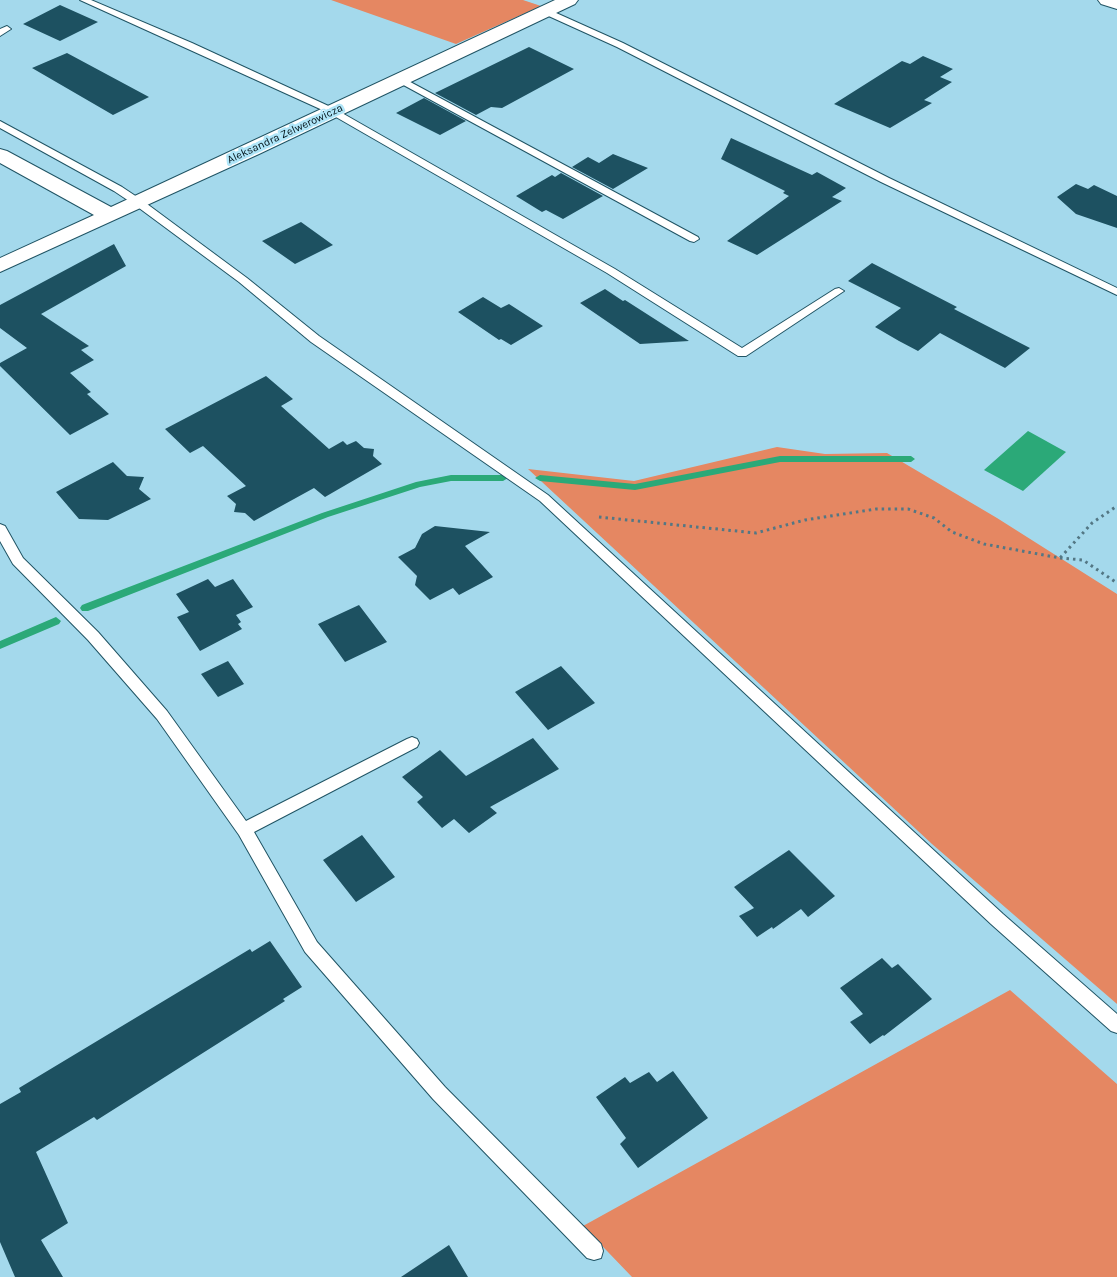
<!DOCTYPE html>
<style>
body{margin:0}
canvas{display:block;background:#a4d9ec}
</style>
<canvas width="1117" height="1277"></canvas>
<script>
const ctx = document.querySelector('canvas').getContext('2d');
ctx.lineJoin = 'round';
function fillPath(path, color) { ctx.fillStyle = color; ctx.fill(path, 'evenodd'); }
function trace(path, color, width, dash) { ctx.strokeStyle = color; ctx.lineWidth = width; ctx.lineCap = dash ? 'butt' : 'round'; ctx.setLineDash(dash || []); ctx.stroke(path); }
function drawText(font, color, halo, rows, align = 'center') {
  ctx.font = font + ' Karla,sans-serif'; ctx.lineWidth = 5; ctx.setLineDash([]); ctx.textBaseline = 'middle'; ctx.strokeStyle = halo; ctx.fillStyle = color; for (const [text, x, y, turn = 0] of rows) {
    ctx.save(); ctx.translate(x, y); ctx.rotate((+turn || 0) * Math.PI / 180); ctx.textAlign = isNaN(turn) ? turn : align; if (halo) ctx.strokeText(text, 0, 0); ctx.fillText(text, 0, 0); ctx.restore();
  }
}
const green = new Path2D(`
 M 331,0 L 523,0 L 541,6 L 456,44 Z
 M 777,447 L 825,454 L 887,453 L 997,518 L 1117,594 L 1117,1004 L 932,844 L 528,469 L 634,481 Z
 M 1010,990 L 1117,1084 L 1117,1277 L 632,1277 L 583,1226 Z`);
const water = new Path2D(`
 M 1028,431 L 1066,452 L 1023,491 L 984,470 Z`);
const stream = new Path2D(`
 M 780,456 L 911,456 L 915,459 L 911,462 L 780,462 L 635,490 L 540,481 L 535,478 L 540,475 L 635,484 Z
 M 451,475 L 503,475 L 508,478 L 503,481 L 451,481 L 420,487 L 328,517 L 88,611 L 82,611 L 80,608 L 82,605 L 322,513 L 416,482 Z
 M 56,617 L 61,621 L 59,624 L 0,649 L 0,641 Z`);
const building = new Path2D(`
 M 60,5 L 98,22 L 60,41 L 23,24 Z
 M 529,47 L 574,69 L 502,108 L 491,107 L 476,115 L 435,93 Z
 M 67,53 L 149,97 L 113,115 L 32,68 Z
 M 923,56 L 953,69 L 940,77 L 952,82 L 924,100 L 932,103 L 890,128 L 834,104 L 902,61 L 910,64 Z
 M 424,98 L 466,121 L 440,135 L 396,113 Z
 M 731,138 L 812,175 L 817,172 L 846,188 L 832,197 L 842,201 L 757,255 L 727,241 L 789,196 L 783,193 L 785,191 L 721,159 Z
 M 613,154 L 648,168 L 613,189 L 572,167 L 588,157 L 599,163 Z
 M 561,173 L 603,196 L 563,219 L 546,210 L 542,212 L 516,196 L 552,175 L 555,177 Z
 M 1076,184 L 1088,189 L 1094,185 L 1117,196 L 1117,228 L 1076,214 L 1057,197 Z
 M 301,222 L 333,245 L 295,264 L 262,241 Z
 M 114,244 L 126,266 L 41,314 L 89,346 L 81,350 L 94,360 L 70,373 L 91,392 L 87,394 L 109,414 L 70,435 L 0,366 L 0,363 L 27,348 L 0,328 L 0,305 Z
 M 872,263 L 957,307 L 954,309 L 1030,348 L 1005,368 L 940,333 L 918,351 L 899,341 L 875,327 L 901,308 L 848,281 Z
 M 605,289 L 623,301 L 625,300 L 689,341 L 640,344 L 580,303 Z
 M 483,297 L 501,308 L 509,304 L 543,326 L 511,345 L 501,339 L 499,340 L 458,312 Z
 M 266,376 L 293,399 L 281,406 L 329,449 L 343,441 L 347,445 L 356,441 L 364,448 L 374,449 L 373,456 L 382,464 L 325,497 L 314,488 L 254,521 L 245,513 L 234,512 L 236,504 L 227,496 L 246,486 L 203,446 L 190,453 L 165,429 Z
 M 113,462 L 127,476 L 144,477 L 139,489 L 151,499 L 108,520 L 79,519 L 56,492 Z
 M 435,526 L 490,532 L 465,546 L 493,577 L 459,595 L 453,588 L 430,600 L 415,585 L 417,576 L 398,557 L 415,548 L 422,534 Z
 M 208,579 L 215,587 L 233,579 L 253,607 L 236,615 L 241,622 L 238,624 L 242,629 L 200,651 L 177,617 L 189,612 L 176,594 Z
 M 359,605 L 387,642 L 345,662 L 318,624 Z
 M 228,661 L 244,684 L 218,697 L 201,674 Z
 M 561,666 L 595,703 L 548,730 L 515,692 Z
 M 533,738 L 559,769 L 490,807 L 497,813 L 469,833 L 454,819 L 442,828 L 417,802 L 423,797 L 402,777 L 440,750 L 466,776 Z
 M 362,835 L 395,877 L 356,902 L 323,860 Z
 M 789,850 L 835,896 L 808,917 L 801,909 L 773,929 L 772,927 L 757,937 L 739,916 L 754,908 L 734,887 Z
 M 270,941 L 302,987 L 283,999 L 285,1001 L 97,1120 L 94,1117 L 36,1152 L 68,1223 L 41,1240 L 63,1277 L 15,1277 L 0,1242 L 0,1104 L 21,1092 L 19,1088 L 250,949 L 252,952 Z
 M 882,958 L 892,968 L 898,964 L 932,999 L 884,1036 L 883,1035 L 870,1044 L 850,1022 L 863,1014 L 840,988 Z
 M 673,1071 L 708,1118 L 638,1168 L 620,1144 L 626,1138 L 596,1097 L 625,1077 L 630,1083 L 649,1072 L 657,1082 Z
 M 449,1245 L 468,1277 L 401,1277 Z`);
const path = new Path2D(`
 M 599,517 L 756,533 L 805,520 L 876,509 L 908,509 L 934,518 L 952,532 L 984,544 L 1060,558 L 1092,523 L 1117,506
 M 1060,558 L 1083,560 L 1117,583`);
const service = new Path2D(`
 M 80,0 L 91,0 L 192,43 L 335,109 L 615,269 L 742,348 L 835,289 L 839,288 L 844,291 L 746,356 L 738,356 L 607,273 L 329,113 Z
 M 545,8 L 623,43 L 889,178 L 1117,288 L 1117,295 L 881,182 L 617,47 L 542,13 L 541,11 Z
 M 7,26 L 11,29 L 0,36 L 0,29 Z
 M 401,77 L 698,237 L 699,239 L 694,242 L 690,241 L 398,82 L 396,80 Z
 M 0,121 L 122,187 L 143,201 L 247,278 L 319,336 L 548,495 L 1003,914 L 1117,1014 L 1117,1033 L 1111,1031 L 991,924 L 540,501 L 311,342 L 239,282 L 135,205 L 114,191 L 0,128 Z
 M 0,524 L 5,526 L 23,558 L 98,632 L 167,711 L 246,821 L 407,739 L 412,737 L 417,739 L 419,743 L 417,747 L 254,832 L 317,942 L 445,1087 L 601,1244 L 603,1251 L 601,1258 L 594,1260 L 587,1258 L 433,1099 L 305,952 L 239,835 L 157,719 L 88,640 L 13,564 L 0,541 Z`);
const minor = new Path2D(`
 M 555,0 L 578,0 L 575,4 L 259,154 L 0,272 L 0,258 L 94,215 L 0,163 L 0,149 L 7,151 L 111,207 Z
 M 1098,0 L 1117,0 L 1117,9 L 1101,4 Z`);
const farStreetnames = [
 ["Aleksandra Zelwerowicza",285,134,-25]
];
fillPath(green, '#e58762');
fillPath(water, '#2ba978');
fillPath(stream, '#2ba978');
fillPath(building, '#1d5161');
trace(service, '#205464', 2);
trace(minor, '#205464', 2);
trace(path, '#537784', 3, [2.5, 4]);
fillPath(service, '#fff');
fillPath(minor, '#fff');
drawText('11px', '#001218', '#b0e6f9', farStreetnames);
</script>
